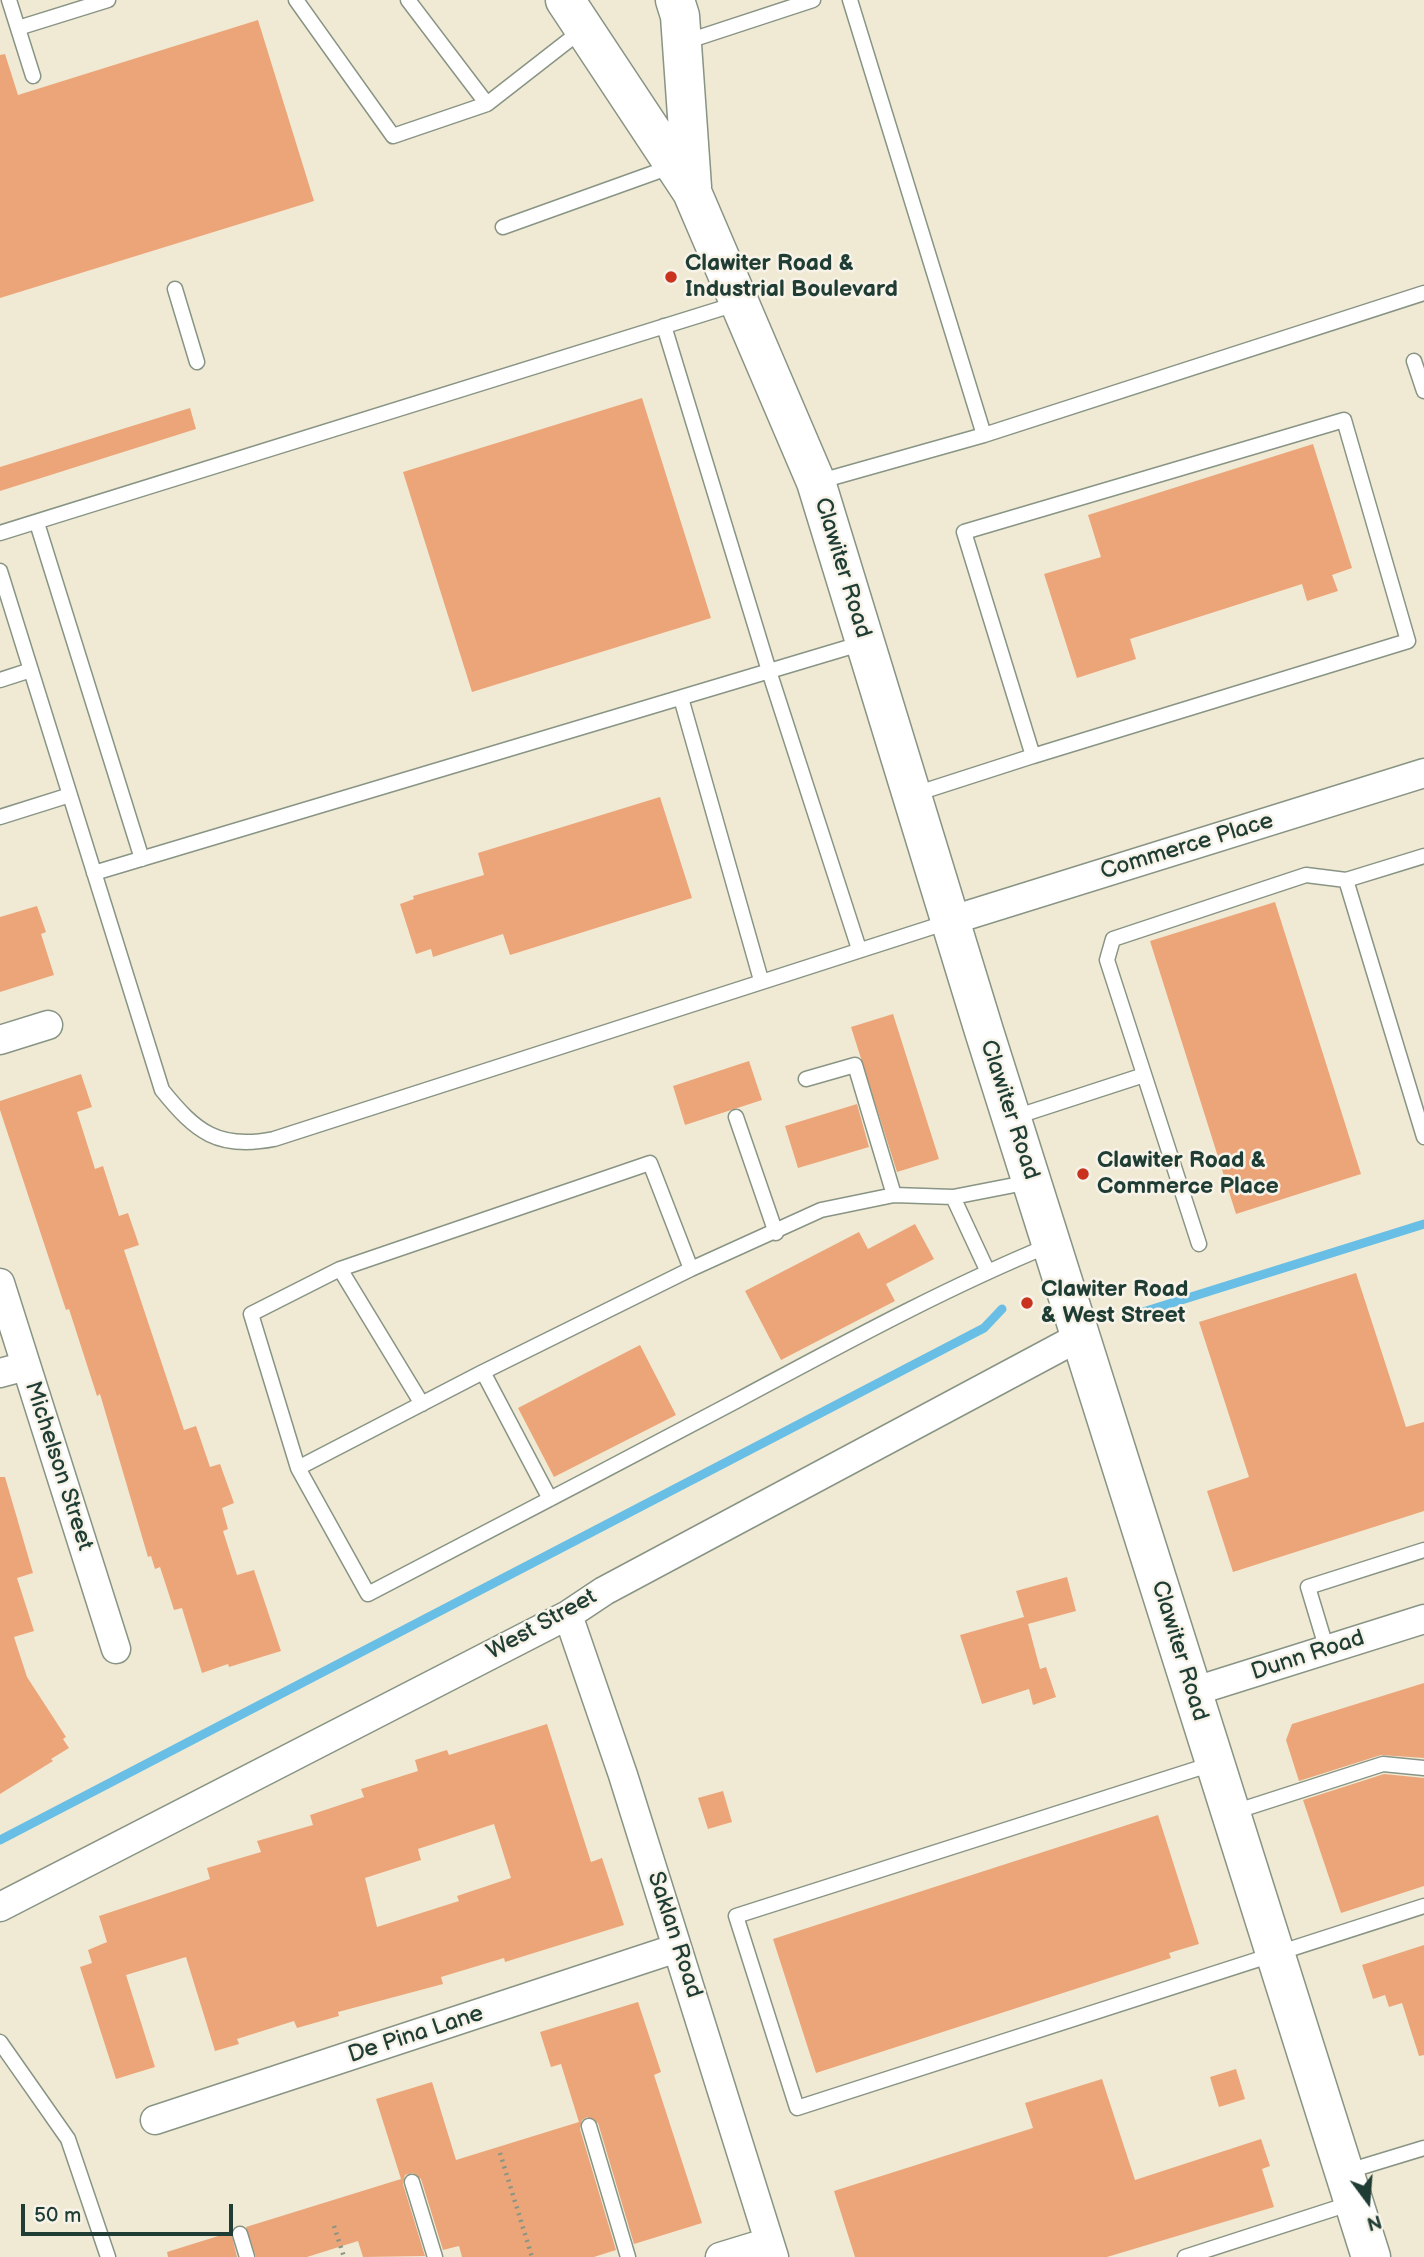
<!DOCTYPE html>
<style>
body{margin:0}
#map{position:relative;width:1424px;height:2257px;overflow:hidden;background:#f0ead4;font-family:"Balsamiq Sans",sans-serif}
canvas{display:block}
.north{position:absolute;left:1333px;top:2166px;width:70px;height:70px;-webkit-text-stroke:5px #f7f3e8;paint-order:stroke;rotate:164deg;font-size:19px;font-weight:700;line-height:28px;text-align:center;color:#1f3d34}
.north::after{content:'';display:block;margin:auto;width:24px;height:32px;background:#1f3d34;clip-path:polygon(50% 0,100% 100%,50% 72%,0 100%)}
.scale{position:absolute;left:21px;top:2204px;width:212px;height:32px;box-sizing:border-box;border:4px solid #1f3d34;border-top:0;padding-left:9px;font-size:21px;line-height:24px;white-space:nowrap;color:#1f3d34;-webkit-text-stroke:5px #f7f3e8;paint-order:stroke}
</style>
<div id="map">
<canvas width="1424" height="2257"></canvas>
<div class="north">N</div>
<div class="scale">50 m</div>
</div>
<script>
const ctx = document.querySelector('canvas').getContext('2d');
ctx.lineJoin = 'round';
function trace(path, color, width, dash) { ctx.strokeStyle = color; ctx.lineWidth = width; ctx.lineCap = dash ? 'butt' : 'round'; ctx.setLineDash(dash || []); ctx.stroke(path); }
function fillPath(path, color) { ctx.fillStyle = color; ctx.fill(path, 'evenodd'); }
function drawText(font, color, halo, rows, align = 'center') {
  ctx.font = font + ' "Balsamiq Sans",sans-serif'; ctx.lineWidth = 5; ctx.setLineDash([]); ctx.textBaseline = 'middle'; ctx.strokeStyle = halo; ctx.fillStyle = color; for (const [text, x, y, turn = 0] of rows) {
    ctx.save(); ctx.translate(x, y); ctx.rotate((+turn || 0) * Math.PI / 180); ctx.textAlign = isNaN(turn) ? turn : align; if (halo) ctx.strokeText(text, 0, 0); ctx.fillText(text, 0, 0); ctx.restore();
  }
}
const stream = new Path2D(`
 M 1143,1312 L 1424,1224
 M 0,1840 L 984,1328 L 1002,1309`);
const building = new Path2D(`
 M 258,20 L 314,201 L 0,298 L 0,55 L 5,54 L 18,95 Z
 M 642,398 L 711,618 L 472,692 L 403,472 Z
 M 190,408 L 196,429 L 0,491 L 0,467 Z
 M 1313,444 L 1352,568 L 1332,575 L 1338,591 L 1307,601 L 1302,584 L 1130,639 L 1136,659 L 1077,678 L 1044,574 L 1101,557 L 1088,515 Z
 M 660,797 L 692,898 L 510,955 L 503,934 L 433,957 L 431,949 L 416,954 L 400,904 L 414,899 L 413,896 L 484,875 L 478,853 Z
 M 1275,902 L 1361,1174 L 1236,1214 L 1150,941 Z
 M 37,906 L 46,932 L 41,934 L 54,975 L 0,992 L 0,917 Z
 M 893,1014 L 939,1159 L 897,1172 L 851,1027 Z
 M 749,1061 L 762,1100 L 685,1125 L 673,1086 Z
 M 81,1074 L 92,1107 L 77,1112 L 95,1169 L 103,1166 L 119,1216 L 128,1213 L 139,1245 L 124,1250 L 184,1430 L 196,1426 L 210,1467 L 220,1464 L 234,1503 L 222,1508 L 228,1529 L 223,1531 L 237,1575 L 254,1570 L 281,1651 L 229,1667 L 228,1664 L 202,1673 L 182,1608 L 174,1610 L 160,1567 L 155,1569 L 151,1556 L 148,1557 L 100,1394 L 97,1396 L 69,1309 L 66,1310 L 0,1110 L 0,1101 Z
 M 857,1104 L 869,1147 L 798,1168 L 785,1126 Z
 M 915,1224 L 934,1259 L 886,1284 L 895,1301 L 781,1360 L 745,1291 L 859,1232 L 868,1249 Z
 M 1356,1273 L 1406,1427 L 1424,1422 L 1424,1511 L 1233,1572 L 1207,1491 L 1249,1477 L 1199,1322 Z
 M 640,1345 L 676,1415 L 554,1477 L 518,1408 Z
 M 0,1477 L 5,1477 L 33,1573 L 17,1578 L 34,1631 L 14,1637 L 27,1677 L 66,1737 L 63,1739 L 69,1748 L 51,1759 L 53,1761 L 0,1794 Z
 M 1067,1577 L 1076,1611 L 1028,1624 L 1040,1669 L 1046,1667 L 1056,1697 L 1033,1705 L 1029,1689 L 982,1704 L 960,1635 L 1024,1617 L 1016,1591 Z
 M 1424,1683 L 1424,1758 L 1381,1755 L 1299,1781 L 1286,1740 L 1292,1724 Z
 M 547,1724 L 591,1862 L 602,1858 L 624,1925 L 505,1962 L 504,1958 L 441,1977 L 443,1984 L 338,2012 L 339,2016 L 297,2028 L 294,2021 L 237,2039 L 239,2044 L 215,2051 L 186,1957 L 126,1975 L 155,2067 L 116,2079 L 80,1967 L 92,1963 L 88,1950 L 107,1942 L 99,1916 L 210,1879 L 207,1868 L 261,1852 L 257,1841 L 313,1825 L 310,1815 L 364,1797 L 361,1789 L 418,1771 L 415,1760 L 447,1750 L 449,1755 ZM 494,1824 L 511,1878 L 457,1896 L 459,1901 L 377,1927 L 365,1878 L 421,1860 L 418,1849 Z
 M 1384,1774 L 1424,1778 L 1424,1886 L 1341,1913 L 1303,1800 Z
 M 723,1791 L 732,1822 L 708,1829 L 698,1798 Z
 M 1158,1815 L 1199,1944 L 1169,1953 L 1171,1958 L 816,2073 L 773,1939 Z
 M 1424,1945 L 1424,2055 L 1419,2056 L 1402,2003 L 1389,2007 L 1385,1995 L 1373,1999 L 1362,1965 Z
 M 638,2002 L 661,2072 L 654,2075 L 702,2223 L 634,2244 L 598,2123 L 587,2117 L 582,2120 L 580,2129 L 616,2250 L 594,2257 L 462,2257 L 459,2246 L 443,2250 L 421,2179 L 413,2173 L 405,2175 L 403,2184 L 425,2256 L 363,2257 L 358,2241 L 307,2257 L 256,2257 L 246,2227 L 401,2179 L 376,2099 L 432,2082 L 456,2160 L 579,2122 L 561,2064 L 551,2067 L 540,2032 Z
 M 1236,2069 L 1245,2099 L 1219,2107 L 1210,2077 Z
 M 1102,2079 L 1135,2180 L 1261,2139 L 1270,2166 L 1262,2169 L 1274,2207 L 1107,2257 L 855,2257 L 834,2191 L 1033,2128 L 1025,2103 Z
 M 231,2232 L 237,2257 L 168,2257 L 167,2252 Z`);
const path = new Path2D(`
 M 500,2153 L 532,2257
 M 334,2226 L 344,2257`);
const lane = new Path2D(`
 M 9,0 L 33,76
 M 296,0 L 393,136 L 487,104 L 408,0
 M 18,28 L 108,0
 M 685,42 L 813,0
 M 487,104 L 582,30
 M 503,227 L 673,166
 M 175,289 L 197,362
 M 664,326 L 769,671 L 859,949
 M 1414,361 L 1424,391
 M 984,435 L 1424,293
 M 817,482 L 984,435 L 850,0
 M 37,523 L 142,859
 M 0,533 L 739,303
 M 0,571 L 162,1090 C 196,1132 218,1150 274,1139 L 948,922
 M 0,680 L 31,670
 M 681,698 L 761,980
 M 912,795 L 1033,756 L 964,532 L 1344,420 L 1408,641 L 1033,756
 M 0,817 L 70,795
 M 94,873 L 863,643
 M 1346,880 L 1424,1137
 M 806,1079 L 855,1065 L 894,1195
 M 736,1117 L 776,1233
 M 1012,1118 L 1144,1075
 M 953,1197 L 987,1270
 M 1199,1244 L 1107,960 L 1113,939 L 1306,875 L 1346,880 L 1424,856
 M 483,1372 L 691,1269 L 821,1210 L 894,1195 L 953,1197 L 1030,1182
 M 422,1404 L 340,1269 L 650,1163 L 691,1269
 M 298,1468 L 251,1314 L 340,1269
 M 550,1499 L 483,1372 L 298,1468 L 368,1594 C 491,1530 615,1465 738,1400 C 841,1345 943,1289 1050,1245
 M 1327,1650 L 1308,1587 L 1424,1550
 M 1212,1764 L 736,1916 L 797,2108 L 1424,1906
 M 1234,1812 L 1383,1764 L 1424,1768
 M 0,2042 L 68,2139 L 108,2257
 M 589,2126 L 628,2257
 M 1345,2172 L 1424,2148
 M 412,2182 L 435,2257
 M 240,2234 L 247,2257
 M 1185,2257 L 1352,2203`);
const street = new Path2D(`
 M 949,921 L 1424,773
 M 0,1040 L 48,1025
 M 0,1283 L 116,1649
 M 0,1373 L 26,1366
 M 568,1615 L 623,1775 L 774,2257
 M 1192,1692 L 1424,1619
 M 0,1907 L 568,1615 L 604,1591 L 1081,1336
 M 155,2120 L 677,1948
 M 720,2257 L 769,2242`);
const secondary = new Path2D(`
 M 565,0 L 692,192 L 816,482 L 984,1031 L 1371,2257
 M 675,0 L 680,16 L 692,187`);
const markers = [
 [671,277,7,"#c8321e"],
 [1083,1174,7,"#c8321e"],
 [1027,1303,7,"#c8321e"]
];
const poiNames = [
 ["Clawiter Road &",685,264],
 ["Industrial Boulevard",685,290],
 ["Clawiter Road &",1097,1161],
 ["Commerce Place",1097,1187],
 ["Clawiter Road",1041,1290],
 ["& West Street",1041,1316]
];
const streetNames = [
 ["Clawiter Road",842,568,73],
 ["Commerce Place",1187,847,-17],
 ["Clawiter Road",1009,1110,72],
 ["Michelson Street",58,1466,72],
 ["West Street",542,1625,-29],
 ["Clawiter Road",1179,1651,73],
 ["Dunn Road",1308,1656,-18],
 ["Saklan Road",674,1935,72],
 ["De Pina Lane",416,2035,-18]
];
trace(stream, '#68bee5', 9);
fillPath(building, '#eca579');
trace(lane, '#889484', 17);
trace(street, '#889484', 31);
trace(secondary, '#889484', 41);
trace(path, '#889484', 4.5, [2, 5]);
trace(lane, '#fff', 14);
trace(street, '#fff', 28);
trace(secondary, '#fff', 38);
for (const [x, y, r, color] of markers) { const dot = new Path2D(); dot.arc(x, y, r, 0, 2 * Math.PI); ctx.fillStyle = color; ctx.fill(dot); trace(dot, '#f7f3e8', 2.5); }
drawText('bold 23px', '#1f3d34', '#f7f3e8', poiNames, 'left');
drawText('23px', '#1f3d34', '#f7f3e8', streetNames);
</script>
